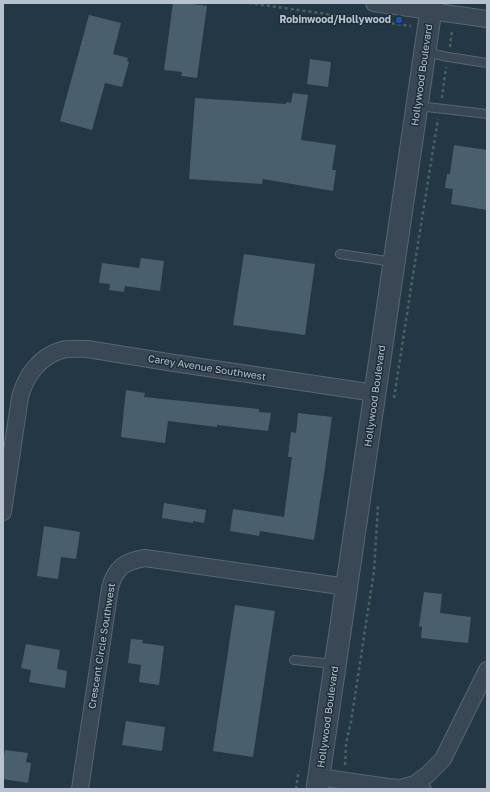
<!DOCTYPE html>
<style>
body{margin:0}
#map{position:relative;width:490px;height:792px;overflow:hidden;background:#243745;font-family:"Golos Text",sans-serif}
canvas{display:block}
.frame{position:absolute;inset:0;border:4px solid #b6c3ce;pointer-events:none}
</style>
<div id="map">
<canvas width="490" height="792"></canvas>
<div class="frame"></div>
</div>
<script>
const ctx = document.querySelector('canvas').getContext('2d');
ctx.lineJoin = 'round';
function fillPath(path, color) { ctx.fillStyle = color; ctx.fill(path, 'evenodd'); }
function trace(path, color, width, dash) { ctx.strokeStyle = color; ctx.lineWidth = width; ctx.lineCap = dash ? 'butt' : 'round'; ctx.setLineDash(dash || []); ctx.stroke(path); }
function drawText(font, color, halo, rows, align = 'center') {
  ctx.font = font + ' "Golos Text",sans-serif'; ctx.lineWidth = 3; ctx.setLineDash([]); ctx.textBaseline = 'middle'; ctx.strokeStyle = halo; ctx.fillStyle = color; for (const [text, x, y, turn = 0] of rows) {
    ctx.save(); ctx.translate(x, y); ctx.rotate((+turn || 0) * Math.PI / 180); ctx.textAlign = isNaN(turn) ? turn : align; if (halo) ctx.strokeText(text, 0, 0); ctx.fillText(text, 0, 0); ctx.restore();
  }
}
const building = new Path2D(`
 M 173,3 L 186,3 L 207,6 L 197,78 L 181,76 L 182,72 L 164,70 Z
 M 89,15 L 121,23 L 113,54 L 128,58 L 127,61 L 129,62 L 122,87 L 105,83 L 92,130 L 60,121 Z
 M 310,59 L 331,62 L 328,87 L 307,84 Z
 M 293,93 L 308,95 L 301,140 L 336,145 L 332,170 L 336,170 L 333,191 L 263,179 L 262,184 L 189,179 L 195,98 L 286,104 L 286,102 L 291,103 Z
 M 454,145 L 487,150 L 487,210 L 451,204 L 453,189 L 445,188 L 447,174 L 450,174 Z
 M 244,254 L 315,264 L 305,335 L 233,325 Z
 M 141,258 L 164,261 L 160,291 L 125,286 L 124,292 L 109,290 L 110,284 L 99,283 L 102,263 L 139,268 Z
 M 126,390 L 145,393 L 144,397 L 259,409 L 259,412 L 271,413 L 268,431 L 217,425 L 217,427 L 168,421 L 165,443 L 121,437 Z
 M 298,413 L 332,417 L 324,475 L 314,540 L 260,531 L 259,536 L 230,531 L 233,509 L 284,517 L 292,457 L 288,457 L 291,432 L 296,433 Z
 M 164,503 L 206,510 L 204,523 L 193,521 L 193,523 L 162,518 Z
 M 44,526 L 80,532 L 76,559 L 61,557 L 58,579 L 37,576 Z
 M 424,592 L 442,594 L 440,613 L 471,617 L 468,643 L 421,638 L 422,627 L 419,626 Z
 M 235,605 L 275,611 L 253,757 L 213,751 Z
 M 131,639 L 143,640 L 142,643 L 164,646 L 159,685 L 139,682 L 141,665 L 128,663 Z
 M 26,644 L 60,650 L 57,669 L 67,671 L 65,688 L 29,682 L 31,670 L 21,668 Z
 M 126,721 L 165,727 L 162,751 L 122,745 Z
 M 5,750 L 28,753 L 26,762 L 31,763 L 28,783 L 3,779 L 3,763 Z`);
const path = new Path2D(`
 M 249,3 L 411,26
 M 450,47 L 452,30
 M 442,98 L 446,67
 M 394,398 L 415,262 L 438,119
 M 345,765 L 346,744 L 351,722 L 374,571 L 378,506
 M 296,789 L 298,775 L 300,771`);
const service = new Path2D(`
 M 425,52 L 448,57 L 487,63
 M 418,106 L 487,114
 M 340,254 L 393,262
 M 294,660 L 334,664
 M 421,780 L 427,789`);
const minor = new Path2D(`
 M 374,3 L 487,19
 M 3,512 L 20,397 C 26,375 40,356 62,350 C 70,348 79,349 87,349 L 174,363 L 375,393
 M 319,777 L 388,787 L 401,788 L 415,784 L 427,775 L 443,759 L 487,670
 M 80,789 L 110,588 C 115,568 125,561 145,558 L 347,587`);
const tertiary = new Path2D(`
 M 317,789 L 432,3`);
const markers = [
 [399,20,4,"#1a4fb4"]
];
const poiNames = [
 ["Robinwood/Hollywood",391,20]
];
const streetNames = [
 ["Hollywood Boulevard",422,75,-82],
 ["Carey Avenue Southwest",207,368,9],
 ["Hollywood Boulevard",375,396,-82],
 ["Crescent Circle Southwest",102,646,-81],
 ["Hollywood Boulevard",328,717,-82]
];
fillPath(building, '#4a5f6e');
trace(service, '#576672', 10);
trace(minor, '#576672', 18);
trace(tertiary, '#576672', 23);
trace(path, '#466462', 2.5, [3, 3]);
trace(service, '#394854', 8);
trace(minor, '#394854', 16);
trace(tertiary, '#394854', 21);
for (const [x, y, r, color] of markers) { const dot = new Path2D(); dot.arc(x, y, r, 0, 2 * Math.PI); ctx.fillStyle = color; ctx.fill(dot); trace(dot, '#1d2e3a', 1.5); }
drawText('bold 10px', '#b6c3ce', '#1d2e3a', poiNames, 'right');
drawText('10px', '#b6c3ce', '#1d2e3a', streetNames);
</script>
